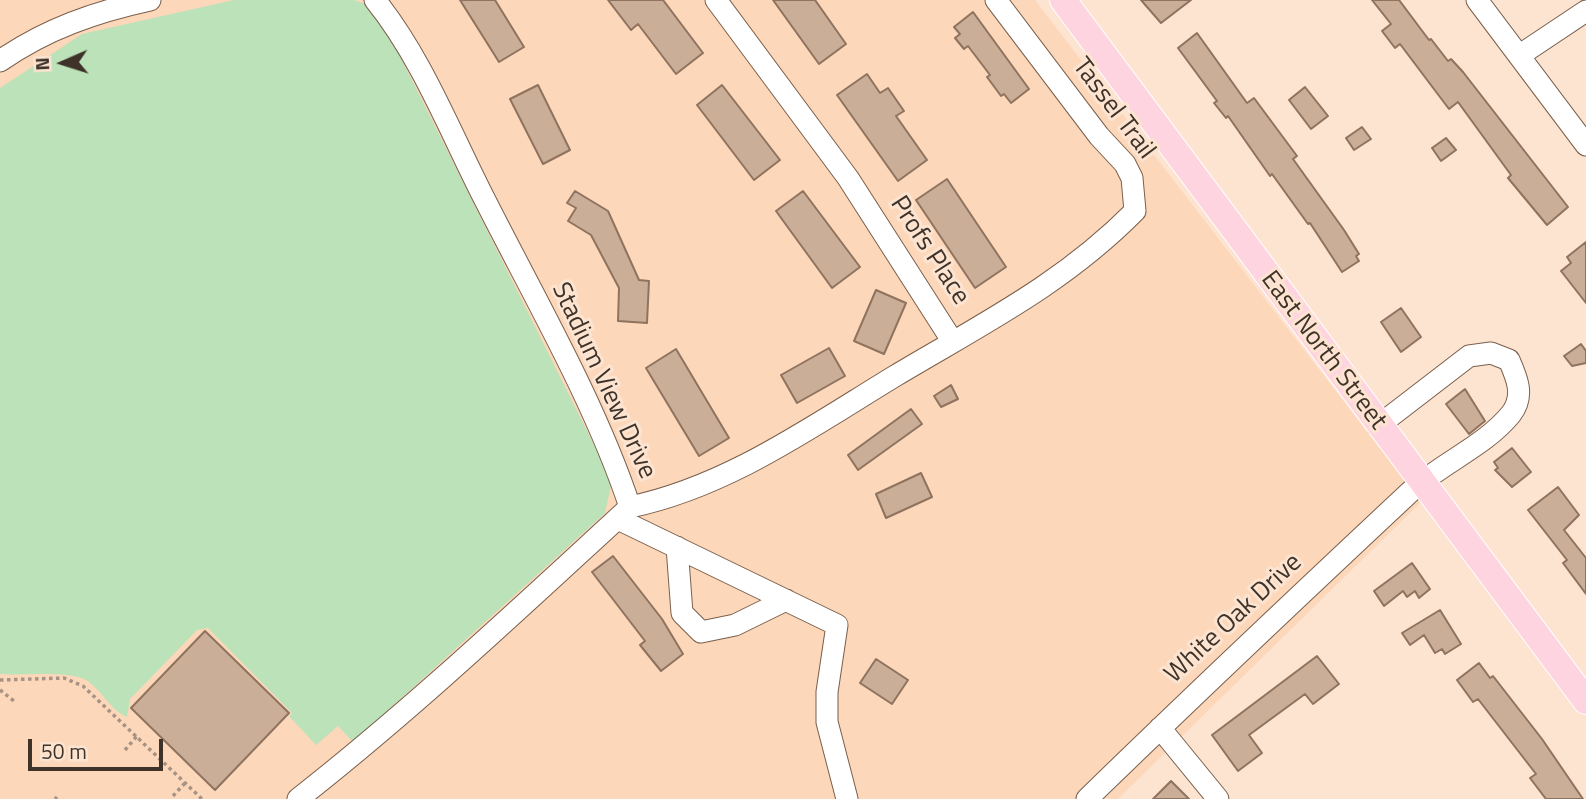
<!DOCTYPE html>
<style>
body{margin:0}
#map{position:relative;width:1586px;height:799px;overflow:hidden;background:#fde4d1;font-family:"Titillium Web",sans-serif}
canvas{display:block}
.north{position:absolute;left:28px;top:28px;width:70px;height:70px;-webkit-text-stroke:5px #fde4d1;paint-order:stroke;rotate:267deg;font-size:19px;font-weight:700;line-height:28px;text-align:center;color:#3e3229}
.north::after{content:'';display:block;margin:auto;width:24px;height:32px;background:#3e3229;clip-path:polygon(50% 0,100% 100%,50% 72%,0 100%)}
.scale{position:absolute;left:28px;top:739px;width:135px;height:32px;box-sizing:border-box;border:4px solid #3e3229;border-top:0;padding-left:9px;font-size:21px;line-height:24px;white-space:nowrap;color:#3e3229;-webkit-text-stroke:5px #fde4d1;paint-order:stroke}
</style>
<div id="map">
<canvas width="1586" height="799"></canvas>
<div class="north">N</div>
<div class="scale">50 m</div>
</div>
<script>
const ctx = document.querySelector('canvas').getContext('2d');
ctx.lineJoin = 'round';
function fillPath(path, color) { ctx.fillStyle = color; ctx.fill(path, 'evenodd'); }
function trace(path, color, width, dash) { ctx.strokeStyle = color; ctx.lineWidth = width; ctx.lineCap = dash ? 'butt' : 'round'; ctx.setLineDash(dash || []); ctx.stroke(path); }
function drawText(font, color, halo, rows, align = 'center') {
  ctx.font = font + ' "Titillium Web",sans-serif'; ctx.lineWidth = 6; ctx.setLineDash([]); ctx.textBaseline = 'middle'; ctx.strokeStyle = halo; ctx.fillStyle = color; for (const [text, x, y, turn = 0] of rows) {
    ctx.save(); ctx.translate(x, y); ctx.rotate((+turn || 0) * Math.PI / 180); ctx.textAlign = isNaN(turn) ? turn : align; if (halo) ctx.strokeText(text, 0, 0); ctx.fillText(text, 0, 0); ctx.restore();
  }
}
const built = new Path2D(`
 M 0,0 L 1035,0 L 1421,502 L 1118,799 L 0,799 Z`);
const green = new Path2D(`
 M 234,0 L 354,0 L 376,8 L 612,481 L 605,513 L 353,742 L 338,726 L 316,745 L 289,716 L 292,713 L 208,628 L 197,630 L 130,699 L 127,717 C 110,710 101,689 86,680 C 68,670 24,676 0,674 L 0,88 L 82,34 Z`);
const building = new Path2D(`
 M 460,0 L 495,0 L 524,47 L 499,62 Z
 M 608,0 L 663,0 L 703,53 L 676,74 L 638,24 L 631,30 Z
 M 773,0 L 815,0 L 846,44 L 819,64 Z
 M 1141,0 L 1191,0 L 1161,23 Z
 M 1372,0 L 1399,0 L 1429,40 L 1431,39 L 1448,61 L 1451,59 L 1463,72 L 1568,207 L 1547,225 L 1508,178 L 1511,175 L 1458,102 L 1449,109 L 1400,44 L 1395,48 L 1382,31 L 1391,24 Z
 M 973,12 L 1029,89 L 1011,103 L 1004,94 L 1001,96 L 987,77 L 990,75 L 968,46 L 964,49 L 955,38 L 960,34 L 954,27 Z
 M 1197,33 L 1247,103 L 1254,98 L 1297,156 L 1293,159 L 1344,230 L 1359,254 L 1356,256 L 1359,261 L 1342,272 L 1310,223 L 1308,224 L 1272,174 L 1270,176 L 1228,116 L 1226,118 L 1214,103 L 1217,101 L 1178,48 Z
 M 867,74 L 880,93 L 888,88 L 904,111 L 896,116 L 927,160 L 898,181 L 837,95 Z
 M 538,85 L 570,150 L 543,164 L 510,99 Z
 M 722,85 L 780,160 L 754,180 L 697,105 Z
 M 1305,87 L 1328,116 L 1311,129 L 1289,100 Z
 M 1362,127 L 1371,139 L 1354,150 L 1346,138 Z
 M 1446,138 L 1456,150 L 1441,161 L 1432,148 Z
 M 947,179 L 1006,267 L 975,288 L 916,200 Z
 M 575,191 L 608,211 L 639,280 L 649,281 L 647,323 L 618,321 L 619,288 L 591,235 L 568,221 L 576,208 L 567,203 Z
 M 803,191 L 860,267 L 832,288 L 776,211 Z
 M 1586,242 L 1586,303 L 1561,271 L 1571,263 L 1567,257 Z
 M 876,290 L 906,303 L 884,354 L 854,341 Z
 M 1401,308 L 1421,337 L 1401,352 L 1381,322 Z
 M 1581,344 L 1586,351 L 1586,363 L 1572,366 L 1564,356 Z
 M 829,348 L 845,376 L 797,403 L 781,375 Z
 M 676,349 L 729,438 L 699,456 L 646,368 Z
 M 951,385 L 958,399 L 941,407 L 934,396 Z
 M 1465,389 L 1485,421 L 1469,434 L 1446,404 Z
 M 911,409 L 922,424 L 858,470 L 848,455 Z
 M 1512,448 L 1531,472 L 1512,487 L 1495,470 L 1498,468 L 1494,462 Z
 M 921,473 L 932,497 L 886,518 L 876,494 Z
 M 1558,487 L 1579,515 L 1564,530 L 1586,558 L 1586,594 L 1563,563 L 1567,560 L 1528,510 Z
 M 613,556 L 662,619 L 683,654 L 661,671 L 640,645 L 645,641 L 592,572 Z
 M 1412,563 L 1430,589 L 1419,598 L 1415,591 L 1407,597 L 1403,591 L 1384,606 L 1374,591 Z
 M 1440,610 L 1461,644 L 1445,654 L 1442,649 L 1435,653 L 1424,635 L 1410,645 L 1402,633 Z
 M 205,631 L 289,713 L 215,790 L 131,708 Z
 M 1317,656 L 1339,684 L 1313,704 L 1305,694 L 1249,735 L 1262,753 L 1238,771 L 1212,735 Z
 M 876,659 L 908,680 L 892,704 L 860,683 Z
 M 1479,663 L 1490,678 L 1493,676 L 1542,739 L 1583,799 L 1546,799 L 1530,778 L 1536,774 L 1478,699 L 1473,702 L 1457,680 Z
 M 1171,781 L 1189,799 L 1153,799 Z`);
const path = new Path2D(`
 M 0,680 L 64,678 L 83,686 L 202,799
 M 0,690 L 14,701
 M 125,750 L 137,736
 M 173,796 L 185,783
 M 55,799 L 57,797`);
const minor = new Path2D(`
 M 375,0 C 422,58 451,134 485,200 C 535,299 595,402 630,507
 M 716,0 L 848,178 L 953,342
 M 1477,0 L 1586,145
 M 1520,55 L 1586,11
 M 0,61 C 46,29 95,12 150,0
 M 630,507 C 727,487 811,427 895,376 C 982,324 1063,284 1135,211 L 1132,178 L 1125,164 L 1099,136 L 996,0
 M 618,519 L 837,625 L 827,692 L 827,722 L 847,799
 M 677,547 L 682,613 L 701,632 L 735,625 L 786,600
 M 1160,728 L 1218,799
 M 298,799 C 414,708 521,607 630,507
 M 1087,799 C 1194,695 1302,593 1410,492 C 1441,463 1484,447 1511,414 C 1525,396 1517,378 1509,360 L 1491,353 L 1469,356 L 1378,426`);
const major = new Path2D(`
 M 1063,0 L 1586,701`);
const streetNames = [
 ["Tassel Trail",1113,109,53],
 ["Profs Place",929,251,57],
 ["East North Street",1323,351,53],
 ["Stadium View Drive",603,381,65],
 ["White Oak Drive",1234,619,-43]
];
fillPath(built, '#fcd7ba');
fillPath(green, '#bbe2b9');
fillPath(building, '#cbae97');
trace(building, '#8f735e', 2);
trace(minor, '#7a5f4b', 23);
trace(major, '#fff', 28);
trace(path, '#a79385', 3.5, [3.5, 3.5]);
trace(minor, '#fff', 21);
trace(major, '#fed4e0', 26);
drawText('26px', '#3e3229', '#fde4d1', streetNames);
</script>
